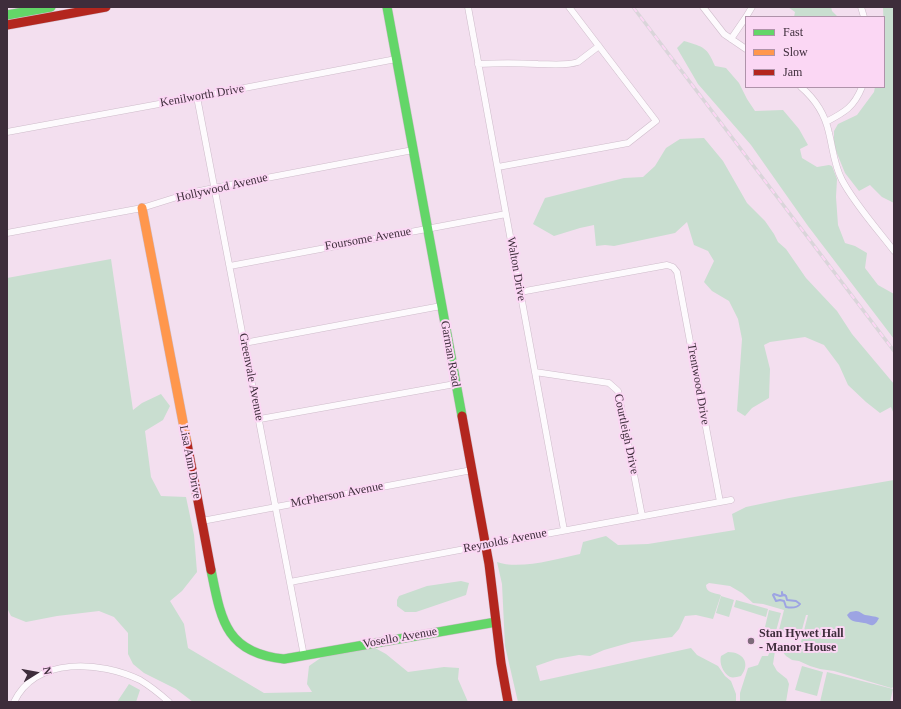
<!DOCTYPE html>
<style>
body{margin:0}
#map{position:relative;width:901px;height:709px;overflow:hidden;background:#f3dfef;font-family:Georgia,serif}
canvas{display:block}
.frame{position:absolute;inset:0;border:8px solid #3e2d3b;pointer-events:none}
.legend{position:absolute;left:745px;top:16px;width:140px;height:72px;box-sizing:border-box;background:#fbd7f4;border:1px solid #af93aa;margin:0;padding:5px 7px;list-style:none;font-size:12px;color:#3e2d3b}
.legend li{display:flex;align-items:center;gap:8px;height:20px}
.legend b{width:20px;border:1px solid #af93aa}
.north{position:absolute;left:16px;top:653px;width:40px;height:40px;-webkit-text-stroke:3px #fbd7f4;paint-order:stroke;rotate:79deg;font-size:11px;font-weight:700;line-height:16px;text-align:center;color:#3e2d3b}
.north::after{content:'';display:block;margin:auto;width:14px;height:18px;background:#3e2d3b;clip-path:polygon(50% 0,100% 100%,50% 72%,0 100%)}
</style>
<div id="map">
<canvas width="901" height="709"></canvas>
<div class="frame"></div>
<ul class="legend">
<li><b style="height:5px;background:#63d668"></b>Fast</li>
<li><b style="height:5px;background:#ff974d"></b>Slow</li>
<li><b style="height:5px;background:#b3261e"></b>Jam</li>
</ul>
<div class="north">N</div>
</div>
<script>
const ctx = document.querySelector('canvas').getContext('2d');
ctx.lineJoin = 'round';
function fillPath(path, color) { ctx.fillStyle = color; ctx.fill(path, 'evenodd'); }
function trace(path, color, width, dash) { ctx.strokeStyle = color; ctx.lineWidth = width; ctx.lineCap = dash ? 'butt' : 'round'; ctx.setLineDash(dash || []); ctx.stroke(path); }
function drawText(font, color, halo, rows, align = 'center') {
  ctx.font = font + ' Georgia,serif'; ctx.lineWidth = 4; ctx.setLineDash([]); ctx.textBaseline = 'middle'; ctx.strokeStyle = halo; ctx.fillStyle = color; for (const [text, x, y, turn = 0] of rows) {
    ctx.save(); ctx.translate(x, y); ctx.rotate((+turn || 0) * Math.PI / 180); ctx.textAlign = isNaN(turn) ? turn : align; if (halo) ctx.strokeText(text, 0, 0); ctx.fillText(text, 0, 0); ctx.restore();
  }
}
const green = new Path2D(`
 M 788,7 L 831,7 L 832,11 L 838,17 L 794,17 L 795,12 Z
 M 883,7 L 894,7 L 894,203 L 882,197 L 870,185 L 859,191 L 845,173 L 834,146 L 834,131 L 838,124 L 857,115 L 874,92 L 875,87 L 884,87 L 884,60 L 885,56 Z
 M 684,41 C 704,47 707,47 715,66 L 726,68 L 739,83 L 747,99 L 755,111 L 783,110 L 799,129 L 808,145 L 800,149 L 802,158 L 817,167 L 829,165 L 832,166 L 837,179 L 836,197 L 838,225 L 845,243 L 855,246 L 867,253 L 865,268 L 878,285 L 894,294 L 894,339 L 808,226 L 751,145 L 698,84 L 677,48 Z
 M 704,138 L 723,161 L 747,203 L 765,221 L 774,234 L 778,242 L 786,249 L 806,278 L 837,311 L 852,334 L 894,384 L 894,414 L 891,407 L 880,413 L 866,402 L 848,385 L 839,365 L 824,345 L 805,337 L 770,342 L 764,345 L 770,369 L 769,398 L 752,408 L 745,416 L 737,411 L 742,339 L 738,319 L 729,301 L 712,291 L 704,282 L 714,261 L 708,251 L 694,245 L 687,222 L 675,233 L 614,246 L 605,245 L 596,246 L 594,225 L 580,228 L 554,236 L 533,224 L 545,198 L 624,178 L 643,177 L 655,166 L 666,148 L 680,139 Z
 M 111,259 L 133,410 L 142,403 L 161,394 L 170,406 L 163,420 L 145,431 L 151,477 L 161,496 L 186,497 L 194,535 L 197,572 L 182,591 L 170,601 L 184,624 L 188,648 L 264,693 L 312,692 L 307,684 L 309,666 L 322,657 L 375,648 L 386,654 L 408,672 L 444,667 L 459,668 L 458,679 L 468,702 L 193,702 L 176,689 L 144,673 L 133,664 L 128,654 L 128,633 L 114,617 L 99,611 L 57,616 L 26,622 L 11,616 L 7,608 L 7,278 Z
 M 894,480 L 894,687 L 891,688 L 834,671 L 820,669 L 810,666 L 799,661 L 792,660 L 786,656 L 782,651 L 784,651 L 784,648 L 796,652 L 801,649 L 803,643 L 801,642 L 808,615 L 806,615 L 800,637 L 779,630 L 784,610 L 763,604 L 753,603 L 742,593 L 730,586 L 709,583 L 706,585 C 706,593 715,593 721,595 L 713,619 L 696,615 L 685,616 L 679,629 L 672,637 L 632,642 L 604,650 L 590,656 L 579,655 L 556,659 L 536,666 L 540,681 L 691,648 L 697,655 L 718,666 L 725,676 L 731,681 L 736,694 L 736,702 L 518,702 L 505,646 L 502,584 L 497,562 C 519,570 557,559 580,554 L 583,542 L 606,536 L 618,545 L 648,544 L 735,530 L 732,514 L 746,507 L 789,498 Z
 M 461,581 L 469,583 L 466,595 L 416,612 L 405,612 L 397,606 L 397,600 L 399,596 L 427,586 Z
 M 721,596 L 734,600 L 729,617 L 716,613 Z
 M 736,600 L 768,609 L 766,617 L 734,607 Z
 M 769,610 L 781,613 L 776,631 L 765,627 Z
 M 770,651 L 775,651 L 773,664 L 777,671 L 787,679 L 789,684 L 786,702 L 740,702 L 740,693 L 748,668 L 758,665 L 762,656 L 768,656 Z
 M 728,652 C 743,652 751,663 741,676 C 737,677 733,678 730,677 C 723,673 719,663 721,656 Z
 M 802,666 L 823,672 L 817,696 L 795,690 Z
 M 827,672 L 893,689 L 890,702 L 820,702 Z
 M 129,684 L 140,690 L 136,702 L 117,702 Z`);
const water = new Path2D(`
 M 856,611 C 860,611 862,614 865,615 C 870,616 875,616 879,618 C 878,620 876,624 873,625 C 870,626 867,623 864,623 C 856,621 851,623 847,615 L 850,612 Z`);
const stream = new Path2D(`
 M 782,592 L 782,594 L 786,596 L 787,600 L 796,601 L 800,604 C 797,608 791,608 786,607 L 784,601 L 780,600 L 776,601 L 773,595 L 774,594 L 780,596 L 785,595`);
const street = new Path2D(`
 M 468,7 L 564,530
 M 703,7 L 724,34 L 746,49
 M 861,7 L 864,17
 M 746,17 L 752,7
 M 731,39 L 746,17
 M 478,64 C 498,63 518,63 538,64 C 551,64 566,66 578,62 L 599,46
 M 801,87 C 815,99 825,114 829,133 C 833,149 834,165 842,180 C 854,203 878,230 894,251
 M 197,97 L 304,656
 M 826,122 C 845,112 854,107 862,87
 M 7,132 L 197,97 L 396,59
 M 498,167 L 628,143 L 656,121 L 569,7
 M 7,233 L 142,208 L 190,193 L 214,188 L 413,150
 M 230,266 L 506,214
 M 520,292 L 667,265 L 673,267 L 677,272 L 720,502
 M 244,343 L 441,306
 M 535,372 L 609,383 L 618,391 L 642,516
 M 260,419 L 455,384
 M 202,521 L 472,470
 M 290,582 L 486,545 L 731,500
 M 14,702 C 36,656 101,661 140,680 C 150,686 160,694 169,702`);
const fast = new Path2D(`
 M 387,7 L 462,416
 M 7,15 L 51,7
 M 211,570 C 221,619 225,653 284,659 L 496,622`);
const slow = new Path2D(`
 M 142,208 L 187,443`);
const jam = new Path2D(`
 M 7,25 L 106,7
 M 462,416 L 489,564 L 501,663 L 508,702
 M 187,443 L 211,570`);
const rail = new Path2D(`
 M 633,7 L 894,351`);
const markers = [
 [751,641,4,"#7d6b7a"]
];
const streetNames = [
 ["Kenilworth Drive",202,96,-10],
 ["Hollywood Avenue",222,188,-13],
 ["Foursome Avenue",368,239,-10],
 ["Walton Drive",516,269,80],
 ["Garman Road",450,354,80],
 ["Greenvale Avenue",251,377,79],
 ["Trentwood Drive",698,384,80],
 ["Courtleigh Drive",626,434,78],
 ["Lisa Ann Drive",190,462,79],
 ["McPherson Avenue",337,495,-11],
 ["Reynolds Avenue",505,541,-11],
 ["Vosello Avenue",400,638,-10]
];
const poiNames = [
 ["Stan Hywet Hall",759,634],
 ["- Manor House",759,648]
];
fillPath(green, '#c9ded0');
fillPath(water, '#9da4e3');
trace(stream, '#9da4e3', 2);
trace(street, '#cebcca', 7);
trace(fast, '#cebcca', 10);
trace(slow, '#cebcca', 10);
trace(jam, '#cebcca', 10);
trace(street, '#fdfafd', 6);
trace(fast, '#63d668', 9);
trace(slow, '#ff974d', 9);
trace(jam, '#b3261e', 9);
trace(rail, '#dad5da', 3.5);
trace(rail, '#fbd7f4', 2, [6]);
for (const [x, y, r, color] of markers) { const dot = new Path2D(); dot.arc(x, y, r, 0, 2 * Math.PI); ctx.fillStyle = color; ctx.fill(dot); trace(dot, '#fbd7f4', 1.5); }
drawText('12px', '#3e2d3b', '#fbd7f4', streetNames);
drawText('bold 12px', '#3e2d3b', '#fbd7f4', poiNames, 'left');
</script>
